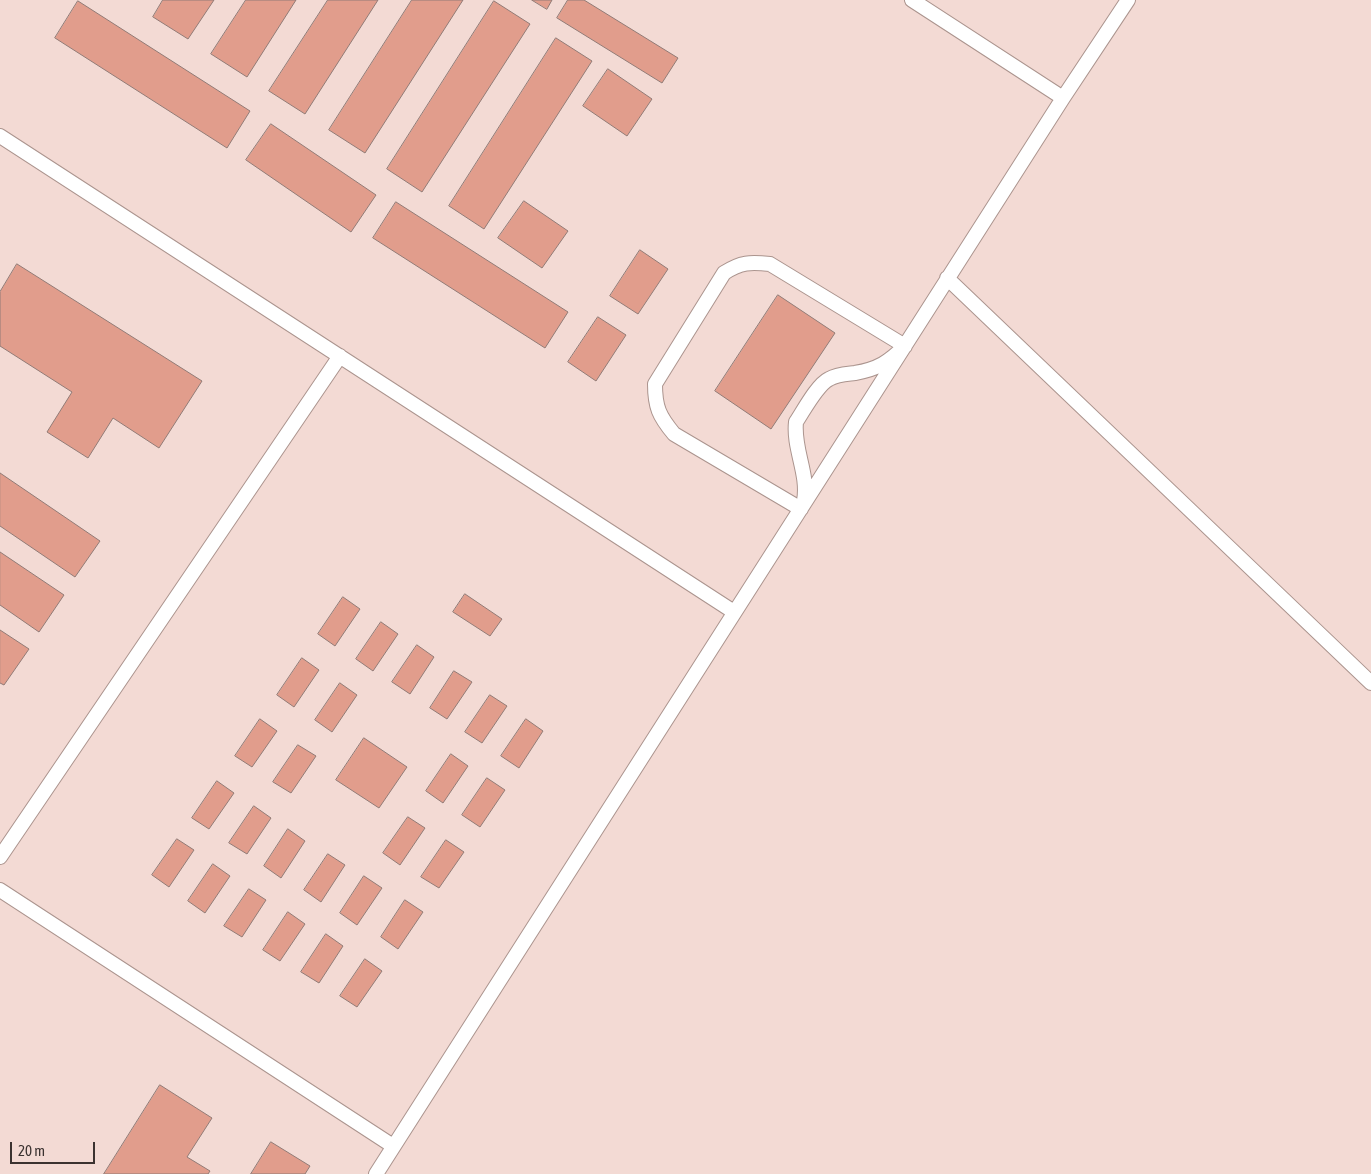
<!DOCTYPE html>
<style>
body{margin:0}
#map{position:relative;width:1371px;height:1174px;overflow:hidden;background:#f3dad4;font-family:"Asap Condensed",sans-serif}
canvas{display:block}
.scale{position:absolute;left:10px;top:1142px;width:85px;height:22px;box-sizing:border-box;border:2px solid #3b3230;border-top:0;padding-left:6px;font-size:15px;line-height:18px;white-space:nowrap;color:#3b3230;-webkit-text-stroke:4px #f3dad4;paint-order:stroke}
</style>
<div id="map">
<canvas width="1371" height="1174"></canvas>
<div class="scale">20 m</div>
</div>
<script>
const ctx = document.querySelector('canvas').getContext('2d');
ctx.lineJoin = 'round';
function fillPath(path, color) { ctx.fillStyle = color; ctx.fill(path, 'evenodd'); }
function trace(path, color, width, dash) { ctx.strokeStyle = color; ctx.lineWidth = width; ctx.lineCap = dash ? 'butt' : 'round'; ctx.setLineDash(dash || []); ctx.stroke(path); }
const building = new Path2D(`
 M 163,0 L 214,0 L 188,39 L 153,17 Z
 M 246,0 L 296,0 L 247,77 L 211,54 Z
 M 328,0 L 378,0 L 305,114 L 269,91 Z
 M 412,0 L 463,0 L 365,153 L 329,130 Z
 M 532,0 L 552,0 L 547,9 Z
 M 568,0 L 584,0 L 678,58 L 662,83 L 557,18 Z
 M 78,1 L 250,111 L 227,148 L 55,38 Z
 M 494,1 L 530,24 L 422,192 L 387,169 Z
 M 556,38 L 592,61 L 484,229 L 449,206 Z
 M 608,69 L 652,99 L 627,136 L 583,106 Z
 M 271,124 L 376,195 L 351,232 L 246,160 Z
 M 524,201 L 568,231 L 542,268 L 498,238 Z
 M 396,202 L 568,312 L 545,348 L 373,238 Z
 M 640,250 L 668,269 L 638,314 L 610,296 Z
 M 17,264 L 202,381 L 159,448 L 113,418 L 88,458 L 47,432 L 72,392 L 0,346 L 0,292 Z
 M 778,295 L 835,333 L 771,429 L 715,391 Z
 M 598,317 L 626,335 L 596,381 L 568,362 Z
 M 0,473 L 100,541 L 75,577 L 0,526 Z
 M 0,552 L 64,595 L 39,632 L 0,605 Z
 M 465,594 L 502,619 L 490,636 L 453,612 Z
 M 343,597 L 360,609 L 335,646 L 318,634 Z
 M 381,622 L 398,634 L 373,671 L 356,659 Z
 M 0,630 L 29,649 L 4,685 L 0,683 Z
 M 417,645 L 434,657 L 410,694 L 392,682 Z
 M 302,658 L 319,670 L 294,707 L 277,695 Z
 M 454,671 L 472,682 L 447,719 L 430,708 Z
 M 340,683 L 357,695 L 332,732 L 315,720 Z
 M 490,695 L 507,706 L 482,743 L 465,732 Z
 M 260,719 L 277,731 L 252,767 L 235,756 Z
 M 526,719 L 543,731 L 519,768 L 501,756 Z
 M 364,738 L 407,767 L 379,808 L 336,780 Z
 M 298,745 L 316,756 L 291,793 L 273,782 Z
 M 451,754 L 468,766 L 443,803 L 426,791 Z
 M 487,778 L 505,790 L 480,827 L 462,815 Z
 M 217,781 L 234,793 L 209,829 L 192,818 Z
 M 254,806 L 271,818 L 247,854 L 229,843 Z
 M 408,817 L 425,828 L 400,865 L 383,853 Z
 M 288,829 L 305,841 L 281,878 L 264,866 Z
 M 177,839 L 194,850 L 169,887 L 152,875 Z
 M 446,840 L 464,852 L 439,888 L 421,877 Z
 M 328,854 L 345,865 L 321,902 L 304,890 Z
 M 213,864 L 230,876 L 205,913 L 188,901 Z
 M 364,876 L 382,888 L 357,925 L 340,913 Z
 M 249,889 L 266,900 L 242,937 L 224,926 Z
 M 405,900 L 423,912 L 398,949 L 381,937 Z
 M 288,912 L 305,924 L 280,961 L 263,950 Z
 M 326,934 L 343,946 L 319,983 L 301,972 Z
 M 365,959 L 382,971 L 357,1007 L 340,996 Z
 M 160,1085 L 212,1118 L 187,1157 L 210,1171 L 208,1174 L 104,1174 Z
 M 271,1142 L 310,1166 L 305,1174 L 251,1174 Z`);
const lane = new Path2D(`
 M 912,0 L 1063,98
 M 0,136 L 734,612
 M 947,278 L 1371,683
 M 801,509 L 674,434 C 659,416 655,407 655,384 L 724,273 C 741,262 750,262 770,264 L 905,346 C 889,362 878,369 855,373 C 846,374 837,374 829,379 C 817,385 804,410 796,422 C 793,449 809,474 804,501
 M 0,857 L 340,356
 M 0,890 L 393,1146
 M 376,1174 L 1063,98 L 1128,0`);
fillPath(building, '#e19d8c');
trace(building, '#917b76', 1);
trace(lane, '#ab948e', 16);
trace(lane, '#fff', 14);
</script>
